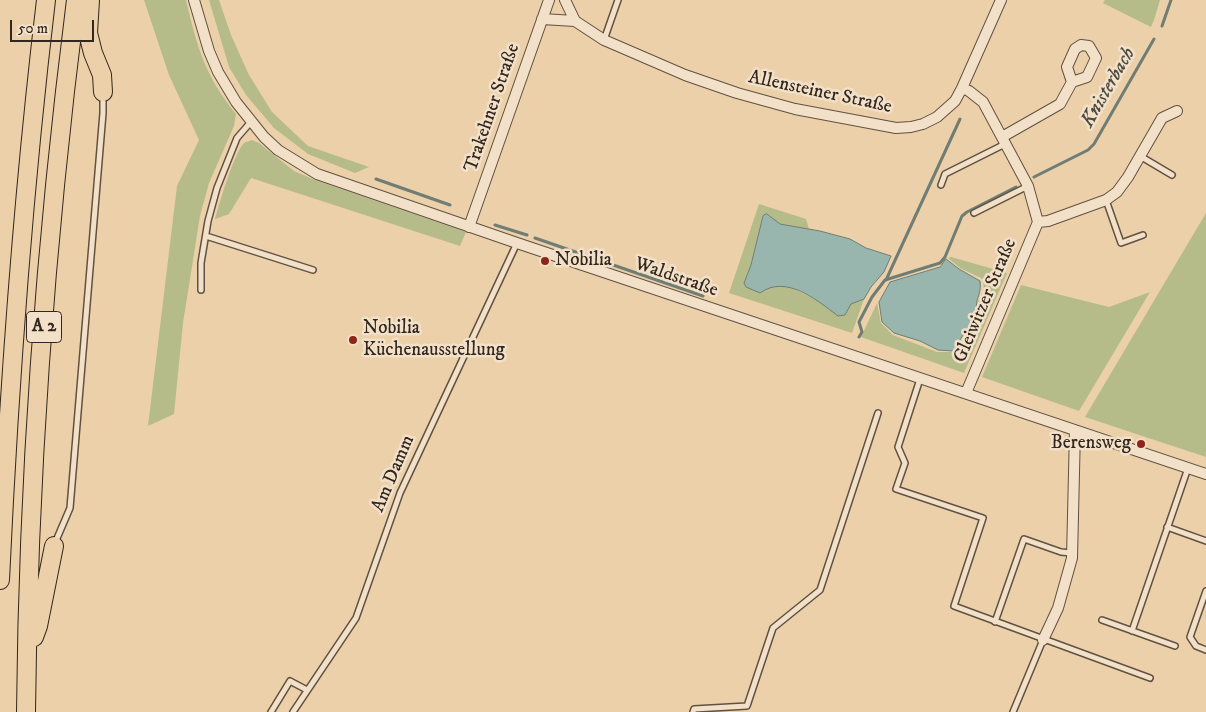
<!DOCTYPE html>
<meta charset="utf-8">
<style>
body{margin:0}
#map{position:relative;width:1206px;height:712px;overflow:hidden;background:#ebd0aa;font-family:"IM FELL DW Pica",serif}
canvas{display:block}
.scale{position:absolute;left:10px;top:20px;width:84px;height:22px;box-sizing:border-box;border:2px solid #32271e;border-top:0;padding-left:6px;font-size:15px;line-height:18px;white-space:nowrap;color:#32271e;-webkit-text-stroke:4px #f2e0c8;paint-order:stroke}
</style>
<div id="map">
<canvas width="1206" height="712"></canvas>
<div class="scale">50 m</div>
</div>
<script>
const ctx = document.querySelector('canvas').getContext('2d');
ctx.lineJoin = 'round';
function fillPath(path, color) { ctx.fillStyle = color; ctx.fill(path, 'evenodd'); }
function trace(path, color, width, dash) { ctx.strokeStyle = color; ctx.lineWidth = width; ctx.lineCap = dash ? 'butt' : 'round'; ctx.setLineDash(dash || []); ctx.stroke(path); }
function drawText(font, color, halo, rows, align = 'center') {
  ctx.font = font + ' "IM FELL DW Pica",serif'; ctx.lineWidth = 5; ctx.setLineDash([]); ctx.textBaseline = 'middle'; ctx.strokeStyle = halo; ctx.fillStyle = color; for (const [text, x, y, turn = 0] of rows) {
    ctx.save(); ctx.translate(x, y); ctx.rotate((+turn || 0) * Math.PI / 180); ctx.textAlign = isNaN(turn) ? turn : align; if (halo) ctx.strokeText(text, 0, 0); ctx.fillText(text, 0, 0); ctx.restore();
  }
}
const green = new Path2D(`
 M 144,0 L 186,0 C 197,47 205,76 236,114 L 234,126 L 209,183 L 200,216 L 183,323 L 174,414 L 148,426 L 177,186 L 199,140 L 169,75 Z
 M 209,0 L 219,0 L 231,35 L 249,75 L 272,112 L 308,146 L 369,167 L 355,173 L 308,154 L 274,128 L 246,95 L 229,67 Z
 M 1105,0 L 1160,0 L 1154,20 L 1151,27 L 1103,3 Z
 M 252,140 L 259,143 L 294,171 L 315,180 L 466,232 L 460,246 L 251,178 L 229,214 L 215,219 C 219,204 234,153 244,143 C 246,142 250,141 252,140 Z
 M 759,204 L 806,219 L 809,229 L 780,224 L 767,214 L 763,216 L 751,265 L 744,283 L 767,287 L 777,285 L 790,287 L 819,301 L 839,316 L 845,315 L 851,304 L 864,299 L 852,333 L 729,293 Z
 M 1206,213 L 1206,457 L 1085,417 Z
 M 951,257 L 1007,273 L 964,373 L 861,337 L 877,303 L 881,323 L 893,335 L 937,352 L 954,352 C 965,337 982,323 977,303 L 984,290 L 983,279 L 960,268 L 948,258 Z
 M 1021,285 L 1109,307 L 1150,292 L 1079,411 L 982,377 Z`);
const water = new Path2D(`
 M 767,214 L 780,224 L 820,231 L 850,239 L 866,248 L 891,256 L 884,272 L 871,287 L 864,299 L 851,304 L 845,315 L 838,316 C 817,300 786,274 760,293 L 746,287 L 744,283 L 751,265 L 763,216 Z
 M 946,259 L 959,269 L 980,281 C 982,296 974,298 977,313 L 953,351 L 938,350 L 920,341 L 894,333 L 882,322 L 879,302 L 890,282 L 940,267 Z`);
const stream = new Path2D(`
 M 1162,26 L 1171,0
 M 1034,177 L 1088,150 L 1094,144 L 1154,39
 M 376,179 L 450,205
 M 495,225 L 527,235
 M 535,238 L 703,296
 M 886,280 L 960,119
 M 859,337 L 862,332 L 859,322 L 872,297 L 885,280 L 940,263 L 945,257 L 962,216 L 967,212 L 1016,187`);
const lane = new Path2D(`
 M 604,40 L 618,0
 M 1140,156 L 1172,175
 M 941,185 L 945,174 L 1005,144
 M 1106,200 L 1121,243 L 1143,235
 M 974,213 L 1028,186
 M 206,236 L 313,270
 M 201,290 L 201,263 L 208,221 L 217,188 L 237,138 L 250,123
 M 920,379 L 898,447 L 905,463 L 896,489 L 983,518 L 954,606 L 1150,678
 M 1167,527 L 1206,541
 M 55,543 L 70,508 L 103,113 L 103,96
 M 1206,591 L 1190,637 L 1196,646 L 1206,650
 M 1102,620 L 1175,646
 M 995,622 L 1024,539 L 1061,552 L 1072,553
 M 1132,631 L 1188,468
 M 271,712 L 290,681 L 307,690
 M 293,712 L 356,618 L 400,493 L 517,243
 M 693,712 L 694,709 L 747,706 L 773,628 L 820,590 L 878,413
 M 1013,712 L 1043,640`);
const street = new Path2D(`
 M 194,0 L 209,51 L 218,72 L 236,102 L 264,137 L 278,150 L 317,174 L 517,243 L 1206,474
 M 565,0 L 575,21 L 604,40 L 685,75 L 737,93 L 795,109 L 896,128 L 911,127 L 923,124 L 937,117 L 955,101 L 962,88 L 1001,0
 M 542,19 L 575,21
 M 962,88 L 969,91 L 983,102 L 1028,186 L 1038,222 L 966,393
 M 1002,137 L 1060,104 L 1072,82 L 1087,77 L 1096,58 L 1089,46 L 1081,45 L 1075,49 L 1067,67 L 1072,82
 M 1038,222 L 1048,221 L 1106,200 L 1117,192 L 1128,177 L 1162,118 L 1177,111
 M 469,227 L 549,0
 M 1043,640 L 1058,608 L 1072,558 L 1075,430`);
const highway = new Path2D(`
 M 90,0 L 88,33 L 93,53 L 102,75 L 103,92
 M 0,580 C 9,386 23,193 46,0
 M 34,637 L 38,626 L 54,546
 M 26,712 C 28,474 46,236 76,0`);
const markers = [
 [545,261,5,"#8f2418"],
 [353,340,5,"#8f2418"],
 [1141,444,5,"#8f2418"]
];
const shields = [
 [44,327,35]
];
const shieldNames = [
 ["A 2",44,327]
];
const streetNames = [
 ["Allensteiner Straße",820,93,12],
 ["Trakehner Straße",493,108,-71],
 ["Waldstraße",676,278,19],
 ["Gleiwitzer Straße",986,301,-67],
 ["Am Damm",394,474,-67]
];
const poiNames = [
 ["Nobilia",555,261],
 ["Nobilia",363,329],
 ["Küchenausstellung",363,351],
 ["Berensweg",1131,444,"right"]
];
const waterNames = [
 ["Knisterbach",1109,88,-60]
];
fillPath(green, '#b5bc8a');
fillPath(water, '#98b6ad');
trace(water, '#6f7d74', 1);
trace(stream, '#6f7d74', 3);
trace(lane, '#605141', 8);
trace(street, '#605141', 12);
trace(highway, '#32271e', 20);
trace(lane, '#f2e0c8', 5);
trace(street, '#f2e0c8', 10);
trace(highway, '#ebd0aa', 18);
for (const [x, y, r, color] of markers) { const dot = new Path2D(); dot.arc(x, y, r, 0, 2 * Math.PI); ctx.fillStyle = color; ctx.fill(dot); trace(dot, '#f2e0c8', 2); }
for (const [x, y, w] of shields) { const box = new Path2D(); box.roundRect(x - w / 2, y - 15.5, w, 31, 4); ctx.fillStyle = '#f2e0c8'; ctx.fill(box); trace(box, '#32271e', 1); }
drawText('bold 18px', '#32271e', null, shieldNames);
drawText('19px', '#32271e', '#f2e0c8', streetNames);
drawText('19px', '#32271e', '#f2e0c8', poiNames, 'left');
drawText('italic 20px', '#4c4b42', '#f2e0c8', waterNames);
</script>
